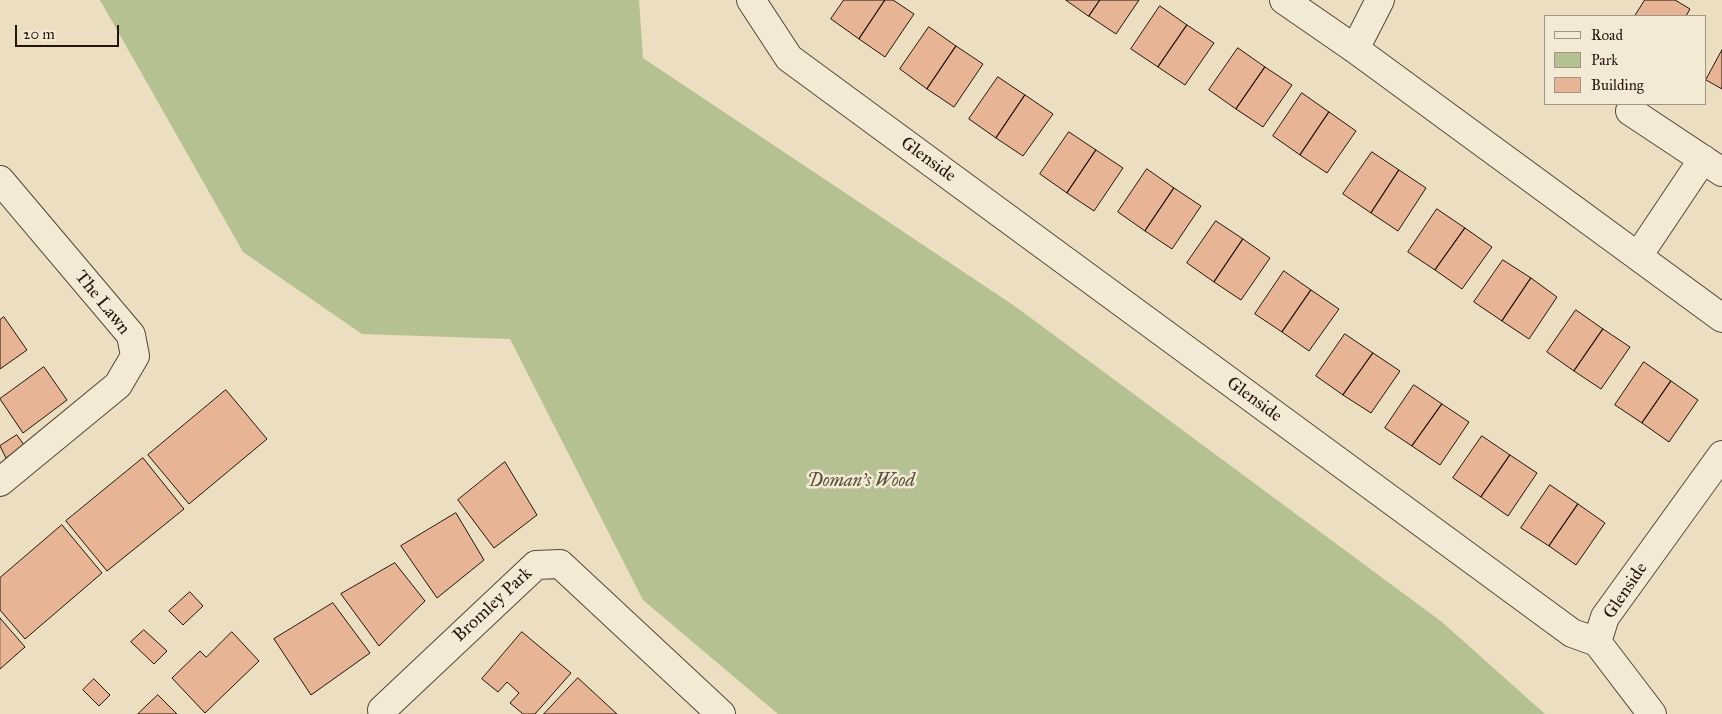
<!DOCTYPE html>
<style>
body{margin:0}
#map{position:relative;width:1722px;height:714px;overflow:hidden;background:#ecdec0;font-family:"IM FELL Great Primer",serif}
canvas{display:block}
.legend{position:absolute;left:1544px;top:15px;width:162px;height:90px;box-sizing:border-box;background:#f3ead6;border:1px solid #a19484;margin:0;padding:6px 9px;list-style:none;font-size:15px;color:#251408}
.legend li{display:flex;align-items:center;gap:10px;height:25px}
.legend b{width:25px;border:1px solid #a19484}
.scale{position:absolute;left:15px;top:25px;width:104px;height:22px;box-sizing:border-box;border:2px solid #251408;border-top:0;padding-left:6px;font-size:15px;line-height:18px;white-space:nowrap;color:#251408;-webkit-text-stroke:4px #f3ead6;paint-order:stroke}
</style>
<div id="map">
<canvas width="1722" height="714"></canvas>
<ul class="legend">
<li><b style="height:6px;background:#f3ead6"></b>Road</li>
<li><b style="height:14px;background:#b6c193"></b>Park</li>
<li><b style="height:14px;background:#e7b596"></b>Building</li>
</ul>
<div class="scale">20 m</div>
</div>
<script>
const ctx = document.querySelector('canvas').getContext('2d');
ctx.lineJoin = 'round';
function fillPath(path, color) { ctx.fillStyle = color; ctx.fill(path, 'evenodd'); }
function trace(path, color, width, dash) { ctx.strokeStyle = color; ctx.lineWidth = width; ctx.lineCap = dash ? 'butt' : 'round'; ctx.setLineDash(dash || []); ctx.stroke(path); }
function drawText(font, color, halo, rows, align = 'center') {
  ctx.font = font + ' "IM FELL Great Primer",serif'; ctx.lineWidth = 5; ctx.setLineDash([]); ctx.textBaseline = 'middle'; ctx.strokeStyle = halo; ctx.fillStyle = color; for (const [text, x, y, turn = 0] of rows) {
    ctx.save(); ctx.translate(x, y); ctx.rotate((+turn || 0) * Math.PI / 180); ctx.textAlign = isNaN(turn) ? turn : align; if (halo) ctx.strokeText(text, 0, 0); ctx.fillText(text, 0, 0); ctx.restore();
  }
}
const green = new Path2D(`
 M 100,0 L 639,0 L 643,58 L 1016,307 L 1442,622 L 1545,714 L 778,714 L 643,600 L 510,339 L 362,334 L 243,252 Z`);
const building = new Path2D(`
 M 844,0 L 885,0 L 859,39 L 831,19 Z
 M 885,0 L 893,0 L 914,14 L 885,57 L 859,39 Z
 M 1066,0 L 1100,0 L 1089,16 Z
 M 1100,0 L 1139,0 L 1116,34 L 1089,16 Z
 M 1645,0 L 1675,0 L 1690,9 L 1686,16 L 1635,16 Z
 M 1160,6 L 1187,25 L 1158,67 L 1131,49 Z
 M 1187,25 L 1214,43 L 1185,85 L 1158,67 Z
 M 929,27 L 956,46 L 927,89 L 900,69 Z
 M 956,46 L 983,64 L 954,107 L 927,89 Z
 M 1238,48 L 1265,67 L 1236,109 L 1209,90 Z
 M 1722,50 L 1722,89 L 1706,80 Z
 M 1265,67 L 1292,85 L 1263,127 L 1236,109 Z
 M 998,77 L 1025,95 L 996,138 L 969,119 Z
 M 1302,93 L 1329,112 L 1300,155 L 1273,136 Z
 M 1025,95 L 1053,114 L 1023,156 L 996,138 Z
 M 1329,112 L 1356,131 L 1327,173 L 1300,155 Z
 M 1069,132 L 1096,150 L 1067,193 L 1040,174 Z
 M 1096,150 L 1123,168 L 1094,211 L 1067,193 Z
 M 1372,152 L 1399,170 L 1371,213 L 1343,194 Z
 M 1147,169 L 1174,188 L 1145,231 L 1118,212 Z
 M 1399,170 L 1426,188 L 1398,231 L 1371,213 Z
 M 1174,188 L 1201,206 L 1172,249 L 1145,231 Z
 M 1437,209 L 1465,228 L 1435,270 L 1408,252 Z
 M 1216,221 L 1243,239 L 1214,282 L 1187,263 Z
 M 1465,228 L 1492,247 L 1462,289 L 1435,270 Z
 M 1243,239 L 1270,258 L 1241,300 L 1214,282 Z
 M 1503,260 L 1531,278 L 1502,321 L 1474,302 Z
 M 1284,271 L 1311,290 L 1282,332 L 1255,314 Z
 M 1531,278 L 1557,297 L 1529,339 L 1502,321 Z
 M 1311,290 L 1339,309 L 1309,351 L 1282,332 Z
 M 1576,310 L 1603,329 L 1574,371 L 1547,352 Z
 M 4,317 L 27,350 L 0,369 L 0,320 Z
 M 1603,329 L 1630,347 L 1601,389 L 1574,371 Z
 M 1345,334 L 1373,353 L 1343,395 L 1316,376 Z
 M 1373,353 L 1400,371 L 1371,413 L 1343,395 Z
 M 1644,362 L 1671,381 L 1642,423 L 1615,405 Z
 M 44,367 L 67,400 L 23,433 L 0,399 Z
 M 1671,381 L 1698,400 L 1669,442 L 1642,423 Z
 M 1414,385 L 1442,404 L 1412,446 L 1385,428 Z
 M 226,390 L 267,439 L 189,504 L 148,455 Z
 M 1442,404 L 1469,422 L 1440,465 L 1412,446 Z
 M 17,435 L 24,445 L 6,458 L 0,446 Z
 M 1482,436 L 1510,455 L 1481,497 L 1453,478 Z
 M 1510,455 L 1537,473 L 1508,516 L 1481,497 Z
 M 143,458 L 184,509 L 107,571 L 66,521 Z
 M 505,462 L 537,515 L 494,548 L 458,500 Z
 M 1550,485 L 1578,504 L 1549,546 L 1521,528 Z
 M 1578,504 L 1605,523 L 1576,565 L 1549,546 Z
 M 456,513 L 484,560 L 437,598 L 401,546 Z
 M 62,525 L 102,573 L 25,639 L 0,610 L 0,578 Z
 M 395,563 L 425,601 L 379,646 L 341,594 Z
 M 190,592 L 203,606 L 183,625 L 169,611 Z
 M 333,603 L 370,653 L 311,695 L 274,639 Z
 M 0,618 L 25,647 L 0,669 Z
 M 144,630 L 167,651 L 154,664 L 131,642 Z
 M 232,632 L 259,661 L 205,713 L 172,678 L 200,651 L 206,657 Z
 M 522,632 L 571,673 L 535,714 L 523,714 L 510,703 L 519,693 L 507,682 L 498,692 L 482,679 Z
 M 578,678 L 617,714 L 544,714 Z
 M 94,679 L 110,695 L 99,706 L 83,690 Z
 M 158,695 L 177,714 L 138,714 Z`);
const minor = new Path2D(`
 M 751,0 L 789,58 L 1572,633 L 1597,642 L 1605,617 L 1722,455
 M 1284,0 L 1355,49 L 1722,318
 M 1355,49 L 1380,0
 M 1630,111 L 1722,172
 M 0,180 L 131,335 L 135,356 L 118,385 L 0,482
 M 1638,256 L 1703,159
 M 1597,642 L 1652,714
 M 382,710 L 536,565 L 560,564 L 721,714`);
const streetNames = [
 ["Glenside",928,160,36],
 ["The Lawn",102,303,51],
 ["Glenside",1254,400,36],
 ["Glenside",1626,591,-56],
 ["Bromley Park",493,605,-43]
];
const parkNames = [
 ["Doman's Wood",861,482]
];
fillPath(green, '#b6c193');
fillPath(building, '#e7b596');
trace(building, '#251408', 1);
trace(minor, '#574636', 30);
trace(minor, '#f3ead6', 28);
drawText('18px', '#251408', '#f3ead6', streetNames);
drawText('italic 18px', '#585139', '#f3ead6', parkNames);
</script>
